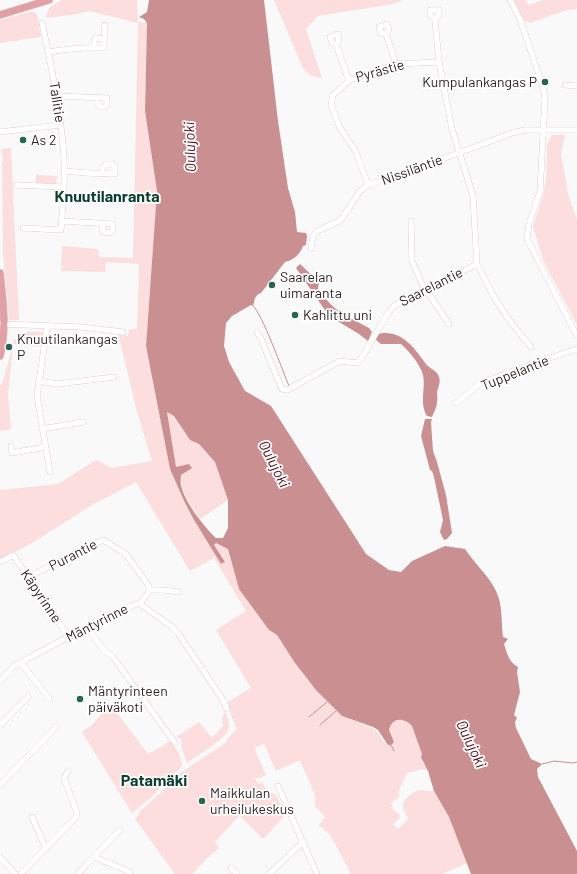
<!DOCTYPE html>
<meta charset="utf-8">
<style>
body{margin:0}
canvas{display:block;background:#f9f9f9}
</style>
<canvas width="577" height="874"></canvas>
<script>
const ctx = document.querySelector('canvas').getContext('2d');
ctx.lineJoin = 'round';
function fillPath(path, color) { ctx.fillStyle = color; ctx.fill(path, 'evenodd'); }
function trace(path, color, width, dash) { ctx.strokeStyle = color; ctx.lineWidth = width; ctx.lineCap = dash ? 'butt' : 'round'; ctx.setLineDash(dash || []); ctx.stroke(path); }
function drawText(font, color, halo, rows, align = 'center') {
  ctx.font = font + ' Barlow,sans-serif'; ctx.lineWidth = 3.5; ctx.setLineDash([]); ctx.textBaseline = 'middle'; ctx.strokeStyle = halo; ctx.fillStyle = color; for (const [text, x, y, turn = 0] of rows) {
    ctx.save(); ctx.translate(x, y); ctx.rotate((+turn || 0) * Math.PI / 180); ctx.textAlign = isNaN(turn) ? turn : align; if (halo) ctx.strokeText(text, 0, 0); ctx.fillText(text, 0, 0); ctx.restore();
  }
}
const green = new Path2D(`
 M 62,0 L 137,0 L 138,22 L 147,23 L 145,111 L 157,191 L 146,346 L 170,469 L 185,503 L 194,520 L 221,564 L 225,562 L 214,545 L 216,543 L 228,549 L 239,589 L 269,630 L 277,635 L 295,663 L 316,690 L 342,716 L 372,728 L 379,734 L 384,742 L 388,745 L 391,735 L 389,730 C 392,718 404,717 412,726 L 422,754 L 421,757 L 428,771 L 422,769 L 407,773 L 399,790 L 399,797 L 391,803 L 393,809 L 400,815 L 399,819 L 393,824 L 398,829 L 408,819 C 403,808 399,804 409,796 C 412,793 416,790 421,790 C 426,790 428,792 434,791 L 449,817 L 467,863 L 442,874 L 351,874 L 331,836 L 319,825 L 325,817 L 315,806 L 315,795 L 300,760 L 276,771 L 264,744 L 254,748 L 266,775 L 260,778 L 255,778 L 259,784 L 262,782 L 268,791 L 275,794 L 286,814 L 263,839 L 241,817 L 252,802 L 215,842 L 219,848 L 210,855 L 192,874 L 175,874 L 135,819 L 140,813 L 139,812 L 168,786 L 177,775 L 227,742 L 226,740 L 237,729 L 232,718 L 228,702 L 251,688 L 216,630 L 246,611 L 214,558 L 190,571 L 136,482 L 92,505 L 32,543 L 0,560 L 0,490 L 58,484 L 96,460 L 112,468 L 152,461 L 137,412 L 118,333 L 128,336 L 129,329 L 137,329 L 139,264 L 106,262 L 105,272 L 61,271 L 62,246 L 98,249 L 99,257 L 133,258 L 138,23 L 89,11 L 78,14 L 46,18 C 48,6 52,5 62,0 Z
 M 274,0 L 403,0 L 393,4 L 318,16 L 306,29 L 322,78 L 311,76 L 303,68 Z
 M 514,0 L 526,0 L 528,5 L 543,0 L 577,0 L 577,9 L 567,10 L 530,23 L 524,21 Z
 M 32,11 L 37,14 L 41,37 L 0,43 L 0,20 Z
 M 552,135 L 565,135 L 561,154 L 568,194 L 577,219 L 577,325 L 543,260 L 533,226 L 543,196 L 546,180 L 547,144 Z
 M 11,148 L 19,320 L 9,320 L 3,254 L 2,163 L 3,159 L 1,149 Z
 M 36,175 L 57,176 L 56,185 L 36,184 Z
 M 24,332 L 44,332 L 42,347 L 13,344 L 8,395 L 11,429 L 0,431 L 0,387 L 4,378 L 14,340 Z
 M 167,412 L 174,416 L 190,440 L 199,444 L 215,462 L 228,500 L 200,519 C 190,504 181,493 181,475 L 192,468 L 189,464 L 176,468 Z
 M 110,704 L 148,754 L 171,741 C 176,749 182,756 182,766 L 181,768 L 169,777 L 153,796 L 132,813 L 82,732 L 92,725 Z
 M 225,712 C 227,717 231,724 228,730 C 224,740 197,756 187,763 L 181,746 L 182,739 L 176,737 L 199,722 L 212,738 L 223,726 L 222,718 Z`);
const water = new Path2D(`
 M 149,0 L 264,0 L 278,121 L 288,188 L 295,212 L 297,232 L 306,233 L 307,236 L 306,245 L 303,246 C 300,254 294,260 285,262 L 261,293 L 258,294 L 255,298 L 253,306 L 251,305 L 232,316 L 226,323 L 224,346 L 229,362 L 245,391 L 271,406 L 366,554 L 389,570 L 401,572 L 412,561 L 445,546 L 465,549 C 474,563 489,576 496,591 C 503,605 501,622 503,637 L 508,639 L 504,644 C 507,654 509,662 518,667 L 517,672 L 520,692 L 514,715 L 517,718 L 515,722 L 516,728 L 531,759 L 542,764 L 537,769 L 538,777 L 577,851 L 577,874 L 471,874 L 449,817 L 434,791 L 428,771 L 421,757 L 422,754 L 412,726 C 404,717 392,717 389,730 L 394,742 L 391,745 L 388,745 L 378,730 L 373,727 L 342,716 L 316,690 L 295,663 L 277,635 L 269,630 L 239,589 L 228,549 L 216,543 L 214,545 L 225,562 L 221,564 L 194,520 L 185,503 L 170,469 L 146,346 L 157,191 L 145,111 L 147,23 L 144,19 L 139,17 L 147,12 ZM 167,412 L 174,416 L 190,440 L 199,444 L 215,462 L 228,500 L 228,528 L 223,538 L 216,538 C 204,527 184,501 181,485 C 180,482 181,478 181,475 L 192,468 L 189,464 L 176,467 Z
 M 300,264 L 319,282 L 318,288 C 333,312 346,315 369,328 L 372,332 L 368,341 L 359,334 L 329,316 L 296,268 Z
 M 383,333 C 404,332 415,349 426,364 C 430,369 438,371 439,377 C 441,383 438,387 437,392 C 437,396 438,399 437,402 C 437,407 434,412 432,417 L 427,416 C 419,403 426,388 423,375 C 420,364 409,351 401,344 L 381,344 L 375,339 L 378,334 Z
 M 425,419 L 432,419 L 431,422 L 433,451 L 437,462 L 446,495 L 452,533 L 447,539 L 444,540 L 440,532 L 443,520 L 434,477 L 432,471 L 430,470 L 421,436 Z`);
const stream = new Path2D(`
 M 253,306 C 262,313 283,372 289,386
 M 309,717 L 327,702
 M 320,725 L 336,711
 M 391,745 L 394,751
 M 542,764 L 554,761 L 572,763 L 577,762`);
const minor = new Path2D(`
 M 510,0 L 520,19 L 543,87 L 545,98 L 540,192 L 529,224 L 527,239 L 577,336
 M 435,20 L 430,15 L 430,10 L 439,10 L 439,15 L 435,20 L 439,62
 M 386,34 L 381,33 L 379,27 L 387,24 L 389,30 L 386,34 L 396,64
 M 104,40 L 105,25
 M 336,44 L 332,43 L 330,37 L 338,34 L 339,41 L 336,44 L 347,76 L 350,80
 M 48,52 C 67,49 84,47 103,48 L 104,46 L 104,40 L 102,39 L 96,38 L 94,41 L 94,48
 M 565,85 L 577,86
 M 56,96 L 107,98 L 107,104 L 105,107 L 100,107 L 97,104 L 97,98
 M 0,132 L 60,125
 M 64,171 C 81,173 98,174 115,174 L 115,167 L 112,164 L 106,164 L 103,167 L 102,174
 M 16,185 L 63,187
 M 368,185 L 355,150 L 340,128 L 331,105 L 333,95 L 350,80 L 396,64 L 439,62 L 452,129 L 473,196 L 477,264 L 494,297 L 509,320 L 531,347
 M 62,221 L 113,224 L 113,230 L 110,233 L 104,232 L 102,229 L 103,224
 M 411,221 L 412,261 L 425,291
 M 23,228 L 61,230 C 63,202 66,172 63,144 C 59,104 51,63 42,23
 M 311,249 L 313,236 L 317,231 L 341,220 L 360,191 L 368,185 L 391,178 L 515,132 L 526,130 L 577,130
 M 426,290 L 449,324
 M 0,324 L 81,327 L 123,332
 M 47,327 L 37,396 L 50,472
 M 257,332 L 261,339 L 282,389 L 287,390 L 340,361 L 357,363 L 361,359 L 388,313 L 395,305 L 426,290 L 477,264
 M 38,381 L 58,384 L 114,377
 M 456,403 L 481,383 L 540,361 L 577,349
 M 42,429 L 83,422
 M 11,446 L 12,453 L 45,447
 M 0,562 L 13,555 L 49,607 L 68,637
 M 28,577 L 103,540 L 126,554 L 148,585 L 150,590 L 140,604
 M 150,590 L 163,590 L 179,592
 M 88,629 L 103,649 L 113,657 L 175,743
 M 21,663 L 49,698
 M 0,681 L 14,666 L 68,637 L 88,629 L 102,620 L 136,604 L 140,604 L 171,626 L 178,633 L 223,700 L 227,709
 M 0,725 L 28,697
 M 0,785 L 56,727
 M 278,786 L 317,874
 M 32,817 L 46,849
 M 0,857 L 15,874
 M 94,857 L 130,872
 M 231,868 L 237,874
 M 21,874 L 76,817 L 77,813 L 64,778 L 68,771
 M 78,874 L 86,865 L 120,830
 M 269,874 L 303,842`);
const major = new Path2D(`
 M 0,15 L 49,0
 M 0,273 C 3,302 7,328 0,356`);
const markers = [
 [545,82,4,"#286550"],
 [23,140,4,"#286550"],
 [272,285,4,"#286550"],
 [295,315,4,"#286550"],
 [9,347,4,"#286550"],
 [80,699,4,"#286550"],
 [202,801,4,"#286550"]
];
const streetNames = [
 ["Pyrästie",380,71,-16],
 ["Tallitie",57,102,81],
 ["Nissiläntie",412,170,-20],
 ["Saarelantie",431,287,-27],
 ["Tuppelantie",515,373,-22],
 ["Purantie",73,555,-27],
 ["Käpyrinne",41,596,56],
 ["Mäntyrinne",97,623,-27]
];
const poiNames = [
 ["Kumpulankangas P",537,82,"right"],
 ["As 2",31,140],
 ["Saarelan",280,277],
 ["uimaranta",280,293],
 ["Kahlittu uni",303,315],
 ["Knuutilankangas",17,339],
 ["P",17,355],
 ["Mäntyrinteen",88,691],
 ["päiväkoti",88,707],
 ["Maikkulan",210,793],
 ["urheilukeskus",210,809]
];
const waterNames = [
 ["Oulujoki",190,147,-92],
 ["Oulujoki",274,464,63],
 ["Oulujoki",471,744,65]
];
const quarterNames = [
 ["Knuutilanranta",107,197],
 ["Patamäki",154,781]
];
fillPath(green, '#fcdede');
fillPath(water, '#ca9091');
trace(stream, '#ca9091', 1);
trace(minor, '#ddb3b3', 6);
trace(major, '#d6d3d3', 8);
trace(minor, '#fff', 5.5);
trace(major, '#e0a0a5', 7);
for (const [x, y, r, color] of markers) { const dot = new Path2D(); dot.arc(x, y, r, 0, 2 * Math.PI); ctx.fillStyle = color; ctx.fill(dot); trace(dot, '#fff', 1.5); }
drawText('14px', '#322323', '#fff', streetNames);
drawText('14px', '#322323', '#fff', poiNames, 'left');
drawText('italic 15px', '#530d18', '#fff', waterNames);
drawText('bold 16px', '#0c3f2f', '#fff', quarterNames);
</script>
